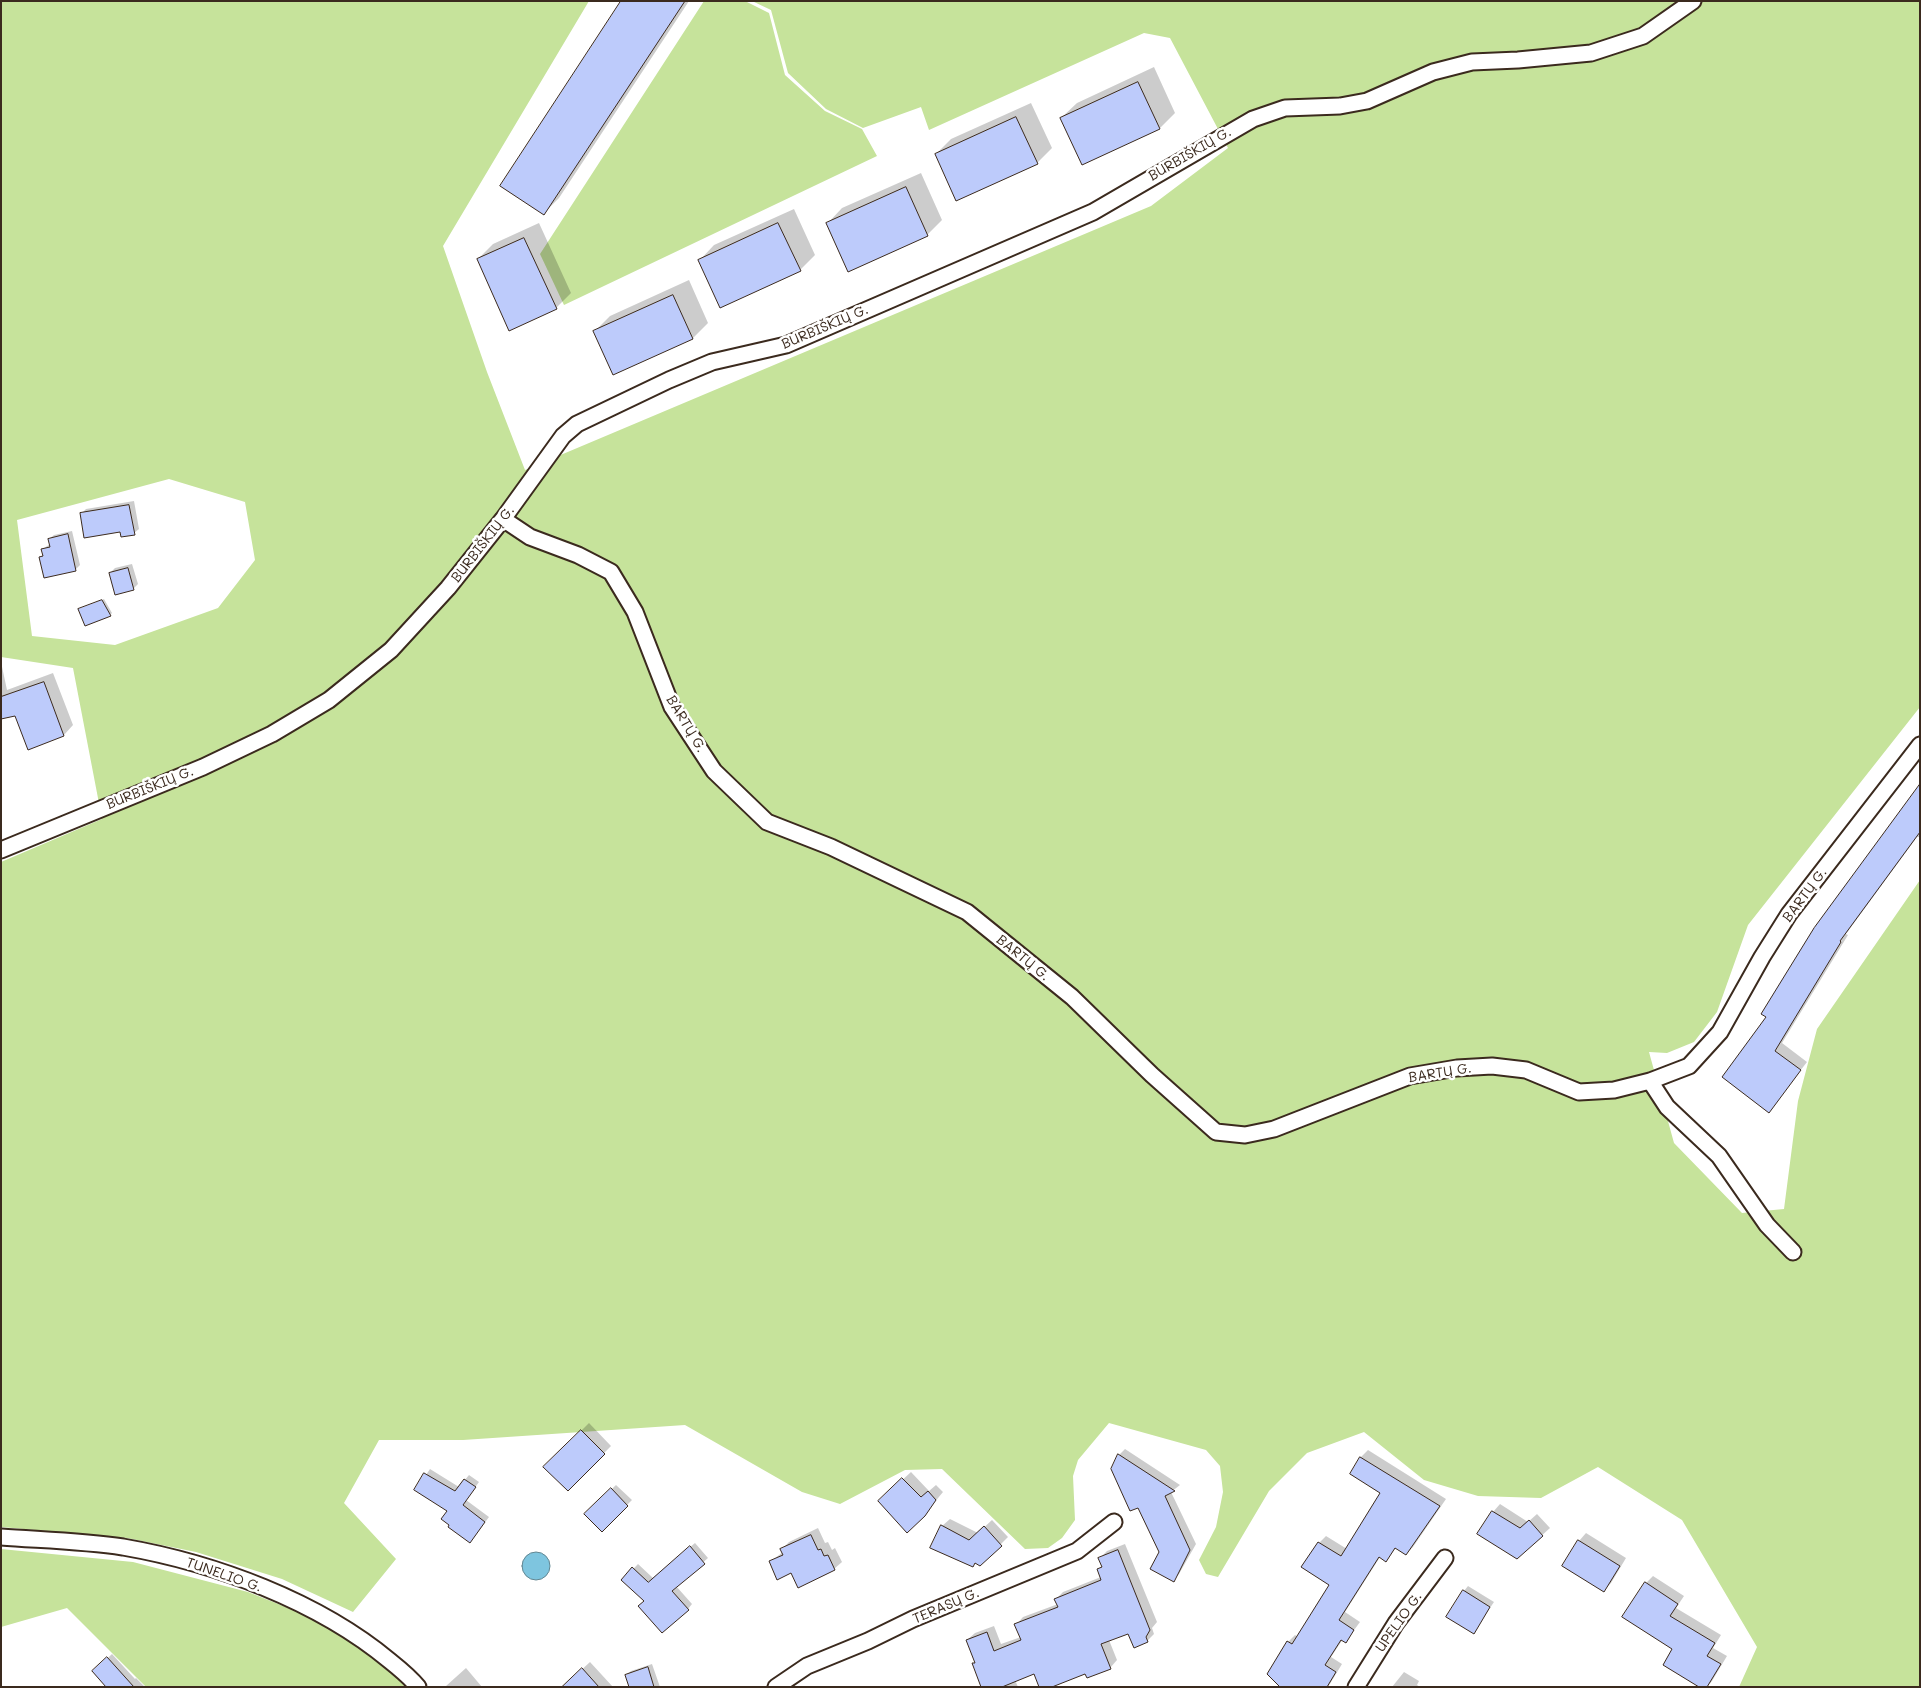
<!DOCTYPE html>
<meta charset="utf-8">
<style>
body{margin:0}
#map{position:relative;width:1921px;height:1688px;overflow:hidden;background:#fff;font-family:Mali,sans-serif}
canvas{display:block}
.frame{position:absolute;inset:0;border:2px solid #3b2a1e;pointer-events:none}
</style>
<div id="map">
<canvas width="1921" height="1688"></canvas>
<div class="frame"></div>
</div>
<script>
const ctx = document.querySelector('canvas').getContext('2d');
ctx.lineJoin = 'round';
function fillPath(path, color) { ctx.fillStyle = color; ctx.fill(path, 'evenodd'); }
function trace(path, color, width, dash) { ctx.strokeStyle = color; ctx.lineWidth = width; ctx.lineCap = dash ? 'butt' : 'round'; ctx.setLineDash(dash || []); ctx.stroke(path); }
function drawText(font, color, halo, rows, align = 'center') {
  ctx.font = font + ' Mali,sans-serif'; ctx.lineWidth = 5; ctx.setLineDash([]); ctx.textBaseline = 'middle'; ctx.strokeStyle = halo; ctx.fillStyle = color; for (const [text, x, y, turn = 0] of rows) {
    ctx.save(); ctx.translate(x, y); ctx.rotate((+turn || 0) * Math.PI / 180); ctx.textAlign = isNaN(turn) ? turn : align; if (halo) ctx.strokeText(text, 0, 0); ctx.fillText(text, 0, 0); ctx.restore();
  }
}
const green = new Path2D(`
 M 1,1 L 589,1 L 443,246 L 487,372 L 525,470 L 1151,206 L 1228,148 L 1170,38 L 1144,33 L 929,130 L 921,107 L 863,128 L 826,109 L 788,73 L 771,10 L 752,1 L 1920,1 L 1920,707 L 1748,925 L 1717,1012 L 1694,1042 L 1667,1053 L 1649,1052 L 1674,1143 L 1742,1213 L 1784,1209 L 1798,1101 L 1817,1029 L 1920,880 L 1920,1687 L 1739,1687 L 1757,1647 L 1682,1520 L 1598,1467 L 1541,1498 L 1478,1496 L 1424,1480 L 1364,1432 L 1307,1453 L 1269,1491 L 1218,1577 L 1206,1574 L 1199,1560 L 1216,1527 L 1223,1492 L 1220,1466 L 1206,1450 L 1109,1423 L 1078,1460 L 1073,1476 L 1075,1520 L 1062,1538 L 1048,1548 L 1025,1549 L 942,1469 L 905,1470 L 840,1504 L 802,1492 L 685,1425 L 463,1440 L 379,1440 L 344,1503 L 396,1559 L 353,1612 L 282,1579 L 196,1552 L 127,1538 L 1,1527 L 1,862 L 102,819 L 73,668 L 1,657 ZM 169,479 L 245,502 L 255,560 L 218,608 L 115,645 L 32,636 L 17,520 Z
 M 704,1 L 745,1 L 769,13 L 785,75 L 825,111 L 862,129 L 877,156 L 564,305 L 540,254 Z
 M 1,1549 L 133,1562 L 248,1592 L 296,1611 L 340,1633 L 357,1643 L 410,1687 L 146,1687 L 67,1608 L 1,1627 Z`);
const water = new Path2D(`
 M522 1566a14 14 0 1 1 28 0a14 14 0 1 1-28 0Z`);
const shadow = new Path2D(`
 M 623,1 L 689,1 L 559,198 L 544,213 Z
 M 1154,67 L 1175,113 L 1160,128 L 1061,118 L 1077,103 Z
 M 1031,103 L 1052,148 L 1037,163 L 936,154 L 951,139 Z
 M 921,173 L 942,220 L 927,235 L 827,224 L 842,208 Z
 M 794,209 L 815,255 L 800,270 L 699,261 L 714,245 Z
 M 539,223 L 571,293 L 556,308 L 478,259 L 493,244 Z
 M 689,280 L 708,323 L 693,338 L 614,373 L 595,331 L 610,316 Z
 M 134,501 L 139,529 L 134,533 L 81,514 L 86,509 Z
 M 72,531 L 80,565 L 75,570 L 41,557 L 44,554 L 43,549 L 50,544 L 49,539 L 54,535 Z
 M 132,564 L 138,584 L 133,589 L 110,573 L 115,568 Z
 M 104,599 L 112,613 L 110,615 L 80,610 Z
 M 1,662 L 7,690 L 53,673 L 73,725 L 64,735 L 16,715 L 1,718 Z
 M 1920,786 L 1920,837 L 1917,837 L 1846,934 L 1848,935 L 1782,1043 L 1807,1062 L 1769,1111 L 1768,1017 Z
 M 589,1423 L 611,1446 L 568,1490 L 545,1467 Z
 M 1125,1449 L 1180,1485 L 1171,1492 L 1196,1544 L 1179,1574 L 1173,1580 L 1139,1506 L 1119,1455 Z
 M 1368,1450 L 1446,1499 L 1413,1547 L 1406,1554 L 1396,1548 L 1386,1560 L 1380,1557 L 1345,1612 L 1360,1622 L 1346,1641 L 1343,1639 L 1331,1657 L 1342,1664 L 1328,1687 L 1282,1687 L 1288,1642 L 1295,1635 L 1298,1637 L 1331,1585 L 1319,1543 L 1326,1536 L 1347,1549 L 1382,1493 L 1351,1473 L 1361,1457 Z
 M 430,1469 L 459,1487 L 469,1475 L 479,1482 L 466,1500 L 489,1517 L 474,1537 L 449,1511 L 416,1490 Z
 M 911,1472 L 929,1491 L 936,1485 L 943,1492 L 924,1515 L 887,1494 Z
 M 616,1485 L 632,1500 L 602,1530 L 586,1514 Z
 M 1500,1504 L 1528,1522 L 1537,1514 L 1550,1528 L 1517,1558 L 1493,1512 Z
 M 950,1519 L 978,1533 L 992,1520 L 1008,1537 L 980,1565 L 976,1562 L 972,1566 L 942,1526 Z
 M 818,1528 L 825,1543 L 828,1542 L 832,1550 L 835,1548 L 842,1562 L 834,1569 L 792,1572 L 770,1562 L 783,1552 L 782,1549 L 789,1542 Z
 M 1586,1533 L 1626,1558 L 1611,1583 L 1604,1590 L 1579,1541 Z
 M 695,1543 L 708,1558 L 676,1586 L 692,1604 L 688,1609 L 646,1601 L 623,1580 L 638,1564 L 653,1578 Z
 M 1125,1544 L 1157,1622 L 1152,1628 L 1154,1634 L 1147,1641 L 1129,1632 L 1109,1640 L 1117,1660 L 1110,1668 L 1035,1673 L 1015,1680 L 1018,1687 L 983,1687 L 974,1664 L 976,1662 L 967,1640 L 975,1633 L 994,1626 L 1001,1644 L 1021,1637 L 1016,1625 L 1023,1617 L 1058,1604 L 1056,1599 L 1063,1592 L 1101,1577 L 1099,1569 L 1103,1565 L 1100,1558 L 1107,1551 Z
 M 1653,1576 L 1684,1596 L 1676,1608 L 1721,1635 L 1713,1648 L 1727,1656 L 1712,1681 L 1707,1687 L 1674,1649 L 1646,1583 Z
 M 1468,1586 L 1494,1602 L 1473,1633 L 1464,1591 Z
 M 112,1654 L 135,1679 L 136,1678 L 145,1687 L 109,1687 L 94,1671 Z
 M 590,1662 L 613,1687 L 563,1687 Z
 M 652,1664 L 660,1687 L 628,1687 L 630,1684 L 626,1675 L 631,1671 Z
 M 466,1668 L 482,1687 L 447,1687 L 446,1686 Z
 M 1404,1672 L 1419,1681 L 1417,1685 L 1420,1687 L 1392,1687 Z`);
const building = new Path2D(`
 M 621,1 L 685,1 L 544,215 L 500,186 Z
 M 1138,82 L 1160,129 L 1082,165 L 1060,118 Z
 M 1016,117 L 1038,164 L 956,201 L 935,154 Z
 M 906,187 L 928,236 L 848,272 L 826,223 Z
 M 778,223 L 801,271 L 720,308 L 698,260 Z
 M 524,238 L 557,309 L 509,331 L 477,259 Z
 M 673,295 L 693,339 L 613,375 L 593,331 Z
 M 129,505 L 135,535 L 121,537 L 120,532 L 84,538 L 80,513 Z
 M 68,534 L 76,571 L 44,578 L 39,557 L 43,556 L 41,549 L 50,547 L 48,539 Z
 M 128,568 L 134,590 L 115,595 L 109,573 Z
 M 102,600 L 111,616 L 85,626 L 78,609 Z
 M 44,682 L 64,736 L 28,750 L 15,716 L 1,719 L 1,697 Z
 M 1920,784 L 1920,832 L 1840,941 L 1841,942 L 1775,1051 L 1801,1070 L 1769,1113 L 1722,1077 L 1766,1017 L 1761,1014 L 1814,928 Z
 M 581,1430 L 605,1454 L 568,1491 L 543,1467 Z
 M 1118,1454 L 1175,1491 L 1165,1496 L 1190,1550 L 1174,1582 L 1150,1569 L 1159,1552 L 1138,1508 L 1130,1511 L 1111,1469 Z
 M 1360,1457 L 1440,1506 L 1406,1555 L 1395,1548 L 1386,1562 L 1379,1557 L 1339,1620 L 1354,1630 L 1346,1643 L 1341,1640 L 1325,1665 L 1336,1672 L 1327,1687 L 1280,1687 L 1267,1674 L 1287,1641 L 1292,1644 L 1329,1585 L 1301,1567 L 1318,1542 L 1341,1556 L 1380,1493 L 1350,1474 Z
 M 424,1473 L 455,1491 L 464,1479 L 476,1487 L 463,1505 L 485,1522 L 470,1543 L 448,1527 L 449,1525 L 441,1519 L 447,1511 L 414,1490 Z
 M 902,1478 L 921,1497 L 928,1491 L 936,1500 L 925,1516 L 907,1533 L 878,1501 Z
 M 611,1488 L 628,1506 L 602,1532 L 584,1514 Z
 M 1492,1511 L 1520,1528 L 1529,1520 L 1543,1536 L 1517,1559 L 1477,1534 Z
 M 941,1525 L 969,1540 L 984,1526 L 1002,1546 L 980,1566 L 975,1563 L 973,1567 L 930,1548 Z
 M 811,1535 L 818,1550 L 821,1549 L 824,1556 L 828,1555 L 835,1570 L 798,1588 L 791,1573 L 777,1580 L 769,1561 L 783,1555 L 780,1549 Z
 M 1578,1540 L 1620,1566 L 1604,1592 L 1562,1566 Z
 M 690,1546 L 705,1564 L 672,1591 L 689,1610 L 662,1633 L 638,1606 L 644,1601 L 621,1580 L 632,1567 L 648,1582 Z
 M 1118,1550 L 1150,1630 L 1146,1637 L 1148,1642 L 1134,1648 L 1128,1634 L 1101,1644 L 1111,1669 L 1087,1678 L 1085,1674 L 1052,1687 L 1039,1687 L 1034,1674 L 1002,1687 L 981,1687 L 972,1663 L 975,1663 L 966,1640 L 987,1632 L 994,1651 L 1021,1640 L 1014,1624 L 1058,1607 L 1054,1599 L 1101,1580 L 1097,1569 L 1102,1567 L 1098,1558 Z
 M 1645,1582 L 1678,1604 L 1670,1616 L 1715,1643 L 1707,1656 L 1721,1664 L 1707,1687 L 1699,1687 L 1663,1665 L 1672,1649 L 1622,1617 Z
 M 1463,1590 L 1490,1607 L 1474,1634 L 1446,1617 Z
 M 107,1657 L 134,1687 L 106,1687 L 92,1671 Z
 M 648,1667 L 654,1687 L 629,1687 L 625,1675 Z
 M 582,1668 L 599,1687 L 562,1687 Z`);
const minor = new Path2D(`
 M 503,519 L 530,537 L 578,555 L 611,572 L 635,612 L 672,707 L 714,771 L 767,822 L 831,847 L 967,912 L 1072,997 L 1152,1075 L 1216,1132 L 1245,1135 L 1274,1129 L 1410,1076 L 1457,1068 L 1492,1066 L 1526,1070 L 1579,1092 L 1614,1090 L 1650,1081 L 1689,1066 L 1720,1032 L 1762,957 L 1789,914 L 1920,745
 M 1,850 L 203,767 L 272,734 L 329,700 L 391,650 L 448,588 L 503,519 L 563,436 L 577,424 L 669,380 L 712,362 L 786,345 L 1093,212 L 1253,119 L 1285,108 L 1340,106 L 1367,101 L 1433,72 L 1472,62 L 1518,60 L 1591,53 L 1643,36 L 1693,1
 M 1650,1081 L 1667,1107 L 1719,1156 L 1767,1225 L 1793,1252
 M 1,1537 C 41,1540 83,1541 123,1547 C 215,1563 318,1601 390,1661 C 400,1669 410,1677 418,1687
 M 776,1687 L 807,1666 L 868,1641 L 913,1619 L 1077,1551 L 1114,1522
 M 1356,1687 L 1396,1623 L 1445,1558`);
const streetNames = [
 ["BURBIŠKIŲ G.",1190,154,-30],
 ["BURBIŠKIŲ G.",825,327,-23],
 ["BURBIŠKIŲ G.",483,544,-52],
 ["BARTŲ G.",686,724,59],
 ["BURBIŠKIŲ G.",150,788,-22],
 ["BARTŲ G.",1805,895,-53],
 ["BARTŲ G.",1023,958,39],
 ["BARTŲ G.",1440,1073,-9],
 ["TUNELIO G.",224,1575,19],
 ["TERASŲ G.",946,1606,-23],
 ["UPELIO G.",1399,1622,-55]
];
fillPath(green, '#c6e39b');
fillPath(water, '#7ec5df');
trace(water, '#638792', 1);
fillPath(shadow, '#0003');
fillPath(building, '#bdcbfb');
trace(building, '#3b2a1e', 1);
trace(minor, '#3b2a1e', 19);
trace(minor, '#fff', 15);
drawText('14px', '#3b2a1e', '#fff', streetNames);
</script>
